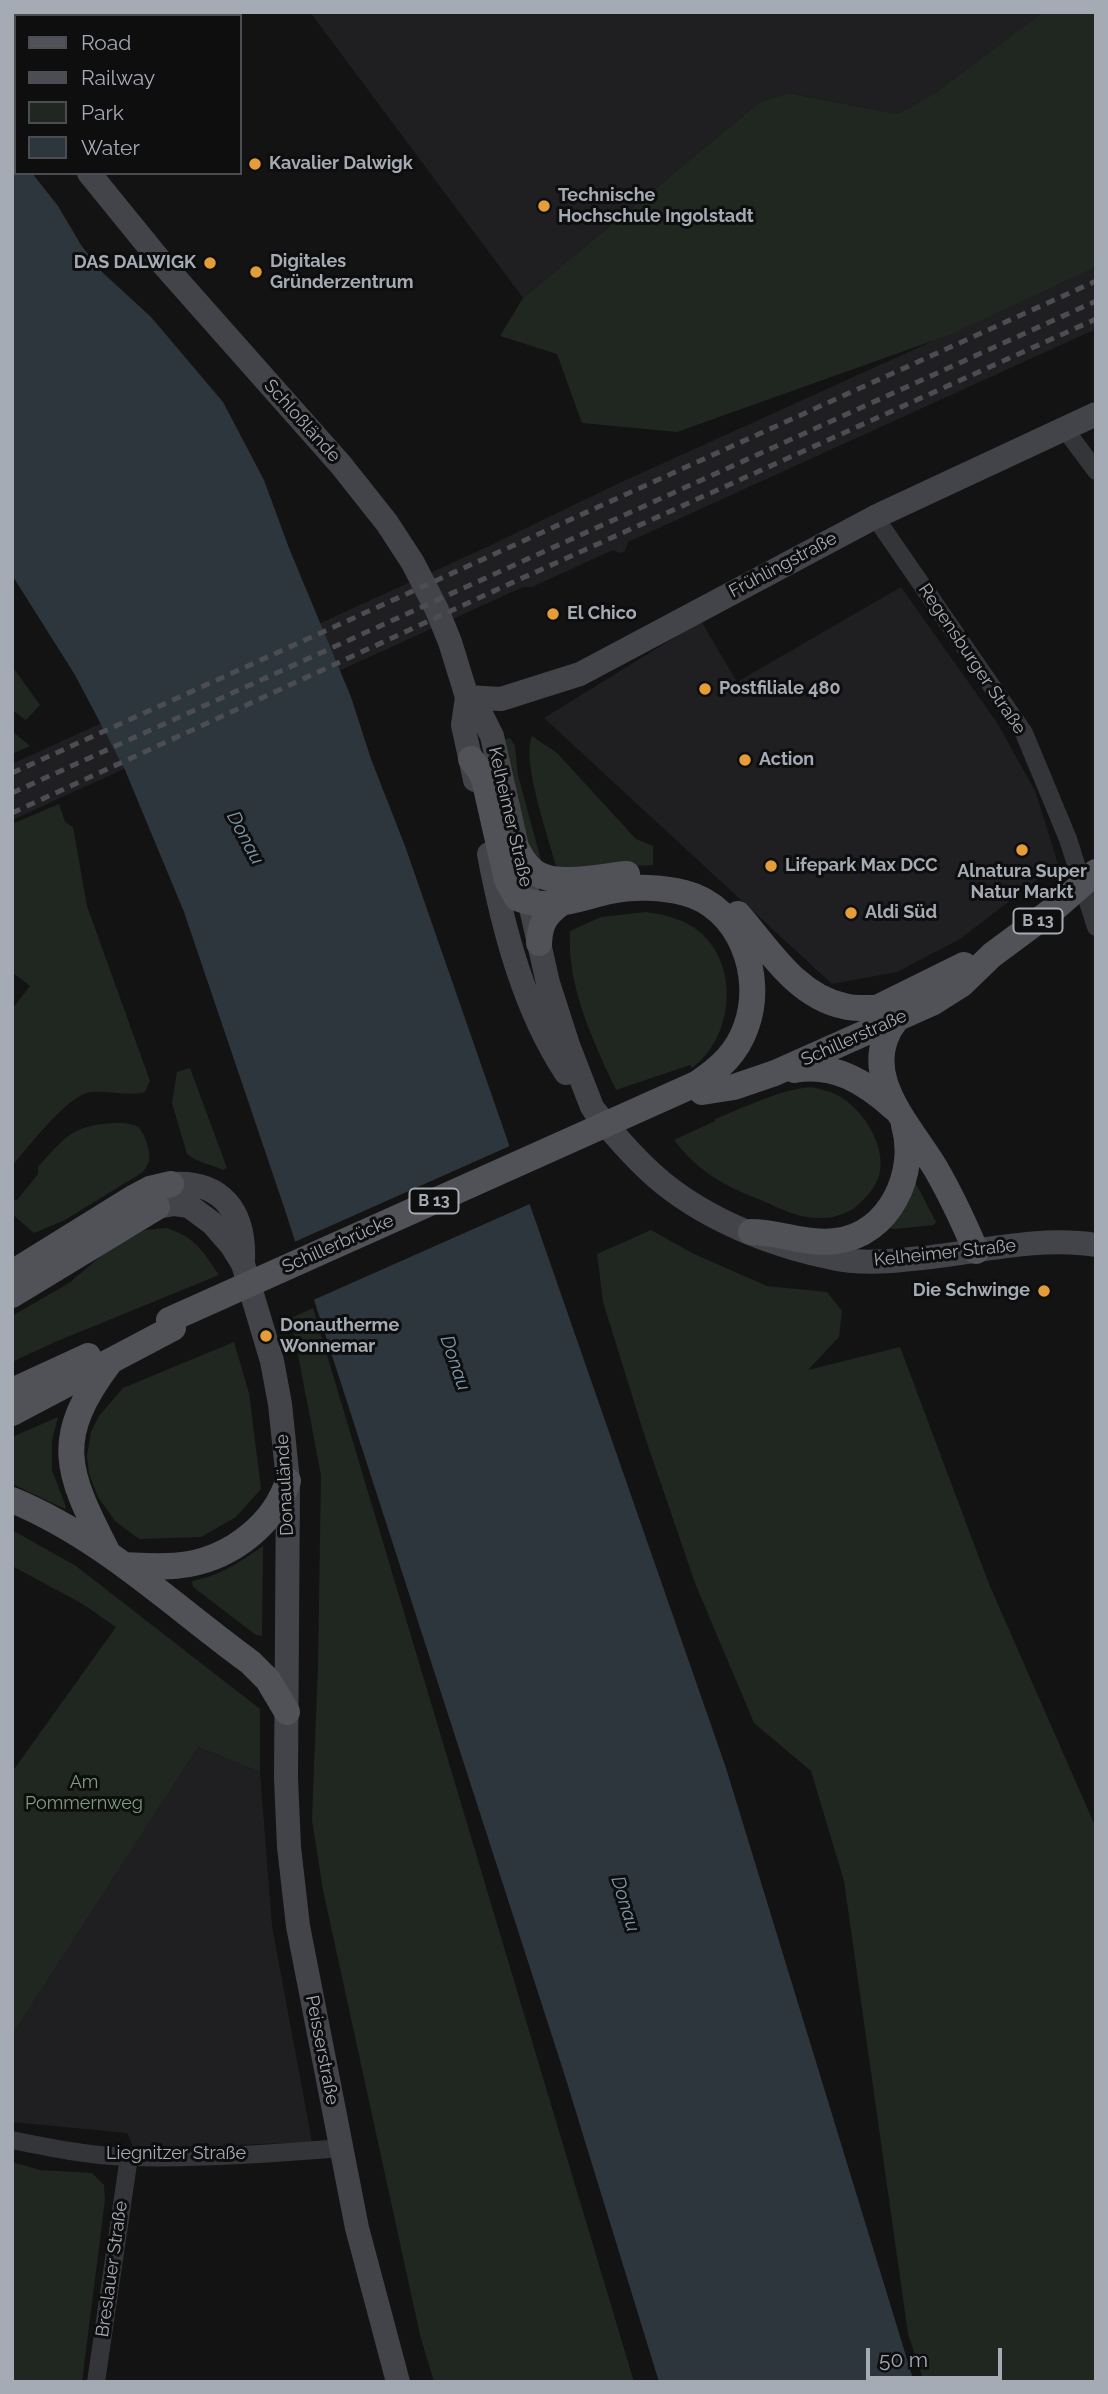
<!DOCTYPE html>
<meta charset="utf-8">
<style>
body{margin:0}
#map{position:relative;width:1108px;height:2394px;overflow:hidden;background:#131314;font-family:Raleway,sans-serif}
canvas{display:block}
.frame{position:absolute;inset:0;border:14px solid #a5abb4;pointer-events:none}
.legend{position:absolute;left:14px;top:14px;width:228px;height:161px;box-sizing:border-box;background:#0e0e0f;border:2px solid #4a4d51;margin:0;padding:9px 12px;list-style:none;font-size:21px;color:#a5abb4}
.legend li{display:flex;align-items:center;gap:14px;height:35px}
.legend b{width:35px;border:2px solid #4a4d51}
.scale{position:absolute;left:866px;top:2348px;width:136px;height:32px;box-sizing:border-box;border:4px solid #a5abb4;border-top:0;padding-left:9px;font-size:21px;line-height:24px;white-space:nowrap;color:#a5abb4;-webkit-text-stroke:5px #0e0e0f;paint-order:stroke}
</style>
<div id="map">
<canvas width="1108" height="2394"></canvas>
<div class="frame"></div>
<ul class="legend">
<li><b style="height:9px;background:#505258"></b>Road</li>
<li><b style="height:9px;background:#4b4d52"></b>Railway</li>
<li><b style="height:19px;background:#1f2720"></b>Park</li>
<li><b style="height:19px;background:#2d363c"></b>Water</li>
</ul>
<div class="scale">50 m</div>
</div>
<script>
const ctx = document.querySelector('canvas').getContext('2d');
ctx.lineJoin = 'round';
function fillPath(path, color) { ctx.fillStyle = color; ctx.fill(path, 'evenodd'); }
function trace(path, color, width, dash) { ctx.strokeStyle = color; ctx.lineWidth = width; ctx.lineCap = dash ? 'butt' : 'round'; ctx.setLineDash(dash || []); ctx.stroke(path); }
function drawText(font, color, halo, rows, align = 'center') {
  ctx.font = font + ' Raleway,sans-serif'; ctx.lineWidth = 6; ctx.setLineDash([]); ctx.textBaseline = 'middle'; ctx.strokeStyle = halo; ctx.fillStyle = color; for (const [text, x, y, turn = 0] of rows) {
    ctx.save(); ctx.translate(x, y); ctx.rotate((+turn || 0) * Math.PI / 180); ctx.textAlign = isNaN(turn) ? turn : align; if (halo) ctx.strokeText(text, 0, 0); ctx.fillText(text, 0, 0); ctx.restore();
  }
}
const built = new Path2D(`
 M 310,12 L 1045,12 L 937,92 L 897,114 L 790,93 L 760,102 L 523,298 Z
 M 1096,267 L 1096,329 L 628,542 L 625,551 L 619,553 L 613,550 L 532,587 L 523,587 L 12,820 L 12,764 L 489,546 L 615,485 Z
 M 901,587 L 998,724 L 1036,793 L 1058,864 L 960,939 L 897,972 L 832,984 L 544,718 L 701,621 L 737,682 Z
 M 198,1747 L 260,1772 L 272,1926 L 312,2142 L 134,2149 L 127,2133 L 12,2122 L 12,2035 Z`);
const green = new Path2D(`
 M 1044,12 L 1096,12 L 1096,267 L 949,335 L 677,432 L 582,423 L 557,354 L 500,336 L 523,298 L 760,102 L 789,93 L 897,114 L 937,92 Z
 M 12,666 L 40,705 L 26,720 L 12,710 Z
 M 12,731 L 30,746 L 12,754 Z
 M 532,736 L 557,753 L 636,839 L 653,846 L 653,865 L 557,869 C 549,839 521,761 532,736 Z
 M 510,738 L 515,746 L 518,775 L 542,864 L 531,853 L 504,740 Z
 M 59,804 L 65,822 L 73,827 L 87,906 L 150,1081 L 145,1092 C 128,1097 109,1090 91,1092 C 67,1095 29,1147 12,1166 L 12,1009 L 30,986 L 12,972 L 12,824 Z
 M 646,912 C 666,915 685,919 701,933 C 740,968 733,1038 692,1068 L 690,1065 L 616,1090 C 593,1040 567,988 570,931 L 601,917 Z
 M 190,1068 L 227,1168 L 223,1170 C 212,1164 197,1163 187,1154 L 172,1103 L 177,1072 Z
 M 811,1087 C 820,1089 829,1091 837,1095 C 861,1107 885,1143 880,1171 C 878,1183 870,1194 861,1202 C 852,1212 836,1218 822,1218 C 798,1219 778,1207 756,1198 C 722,1185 696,1169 674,1140 L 715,1121 L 715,1119 C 746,1107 778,1090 811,1087 Z
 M 115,1123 C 122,1123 132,1123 138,1127 C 145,1133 151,1153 149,1161 C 148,1165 145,1168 143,1172 L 65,1220 L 34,1233 L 12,1214 L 12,1199 L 17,1200 L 38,1174 L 38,1167 C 65,1137 72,1125 115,1123 Z
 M 914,1180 L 936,1222 L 933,1225 L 895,1229 L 884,1227 Z
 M 167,1228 C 196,1238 203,1251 219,1275 L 55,1342 L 12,1362 L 12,1316 L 69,1283 L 107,1251 L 145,1230 Z
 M 651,1230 L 694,1254 L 767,1286 L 827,1292 L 842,1311 L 839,1337 L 808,1370 L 900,1347 L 989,1584 L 1096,1828 L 1096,2382 L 924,2382 L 908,2334 L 844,1881 L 811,1771 L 754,1723 L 695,1583 L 645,1437 L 603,1302 L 597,1254 Z
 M 313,1308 L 634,2382 L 434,2382 L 420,2335 L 323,1890 L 312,1820 L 318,1663 L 321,1475 L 291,1318 Z
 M 234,1342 L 249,1393 L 261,1489 L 236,1517 L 201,1537 L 139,1539 L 115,1521 L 98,1497 L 89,1474 L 87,1455 L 91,1432 L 99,1416 L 123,1388 Z
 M 58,1417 L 52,1441 L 52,1470 L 66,1507 L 65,1509 L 12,1484 L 12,1437 Z
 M 12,1530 L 76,1566 L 260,1709 L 260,1772 L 198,1747 L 12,2035 L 12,1772 L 116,1627 L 81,1603 L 12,1566 Z
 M 263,1546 L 262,1636 L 256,1635 L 193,1587 L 192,1581 C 222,1575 238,1563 263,1546 Z
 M 12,2162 L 40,2170 L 92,2173 L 104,2185 L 105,2200 L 82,2382 L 12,2382 Z`);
const water = new Path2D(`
 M 12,149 L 16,154 L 16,173 L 32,173 L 58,206 L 81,245 L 102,272 L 151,317 L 223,402 L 264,480 L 289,548 L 351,697 L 371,759 L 405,846 L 726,1768 L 914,2382 L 659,2382 L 564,2073 L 284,1207 L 184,912 L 125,770 L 75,675 L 12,575 Z`);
const pier = new Path2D(`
 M 512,1145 L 532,1203 L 311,1301 L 292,1243 Z`);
const street = new Path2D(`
 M 1064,428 L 1096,471
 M 875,517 L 1024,733 L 1068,839 L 1096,927
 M 12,2140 C 51,2148 90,2156 130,2157 C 200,2159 271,2154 341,2148
 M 96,2382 L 129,2157`);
const secondary = new Path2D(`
 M 12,75 L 16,80
 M 89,173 L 163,264 L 341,465 L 387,523 L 413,563 L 437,610 L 450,642 L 467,697 L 478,708 L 492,736 L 548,983 L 568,1045 L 592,1107
 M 467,697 L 463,725 L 475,780
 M 467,697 L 501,699 L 580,674 L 875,517 L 1096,414
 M 489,854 C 503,928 524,1009 566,1073
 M 594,1110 C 615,1136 637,1162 663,1183 C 711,1222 776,1247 837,1259 C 864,1264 894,1261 922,1258 C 978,1252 1039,1236 1096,1245
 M 171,1184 C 221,1180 245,1211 243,1260
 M 157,1207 L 174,1204 L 189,1206 L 212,1223 L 232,1246 L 243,1264 L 272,1361 L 280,1404 L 288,1481 L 286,1778 L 289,1847 L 298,1926 L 357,2228 L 398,2382`);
const primary = new Path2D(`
 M 471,759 L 481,772 L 485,783 L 507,880 L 517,898 C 550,912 578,898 610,891 C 634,886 662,887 685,893 C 740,907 765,976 746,1027 C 737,1053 720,1068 698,1083
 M 518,851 C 523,861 529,870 540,875 C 561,886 603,876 627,874
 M 738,914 C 768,948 796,996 844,1006 C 854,1009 866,1008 877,1008
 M 539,943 C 540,924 545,915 560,904
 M 873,1010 L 964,965
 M 896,1020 C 855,1072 910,1125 936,1169 C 951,1195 964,1223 976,1251
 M 794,1070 C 835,1063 865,1082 894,1108
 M 702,1092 L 734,1087 L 775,1073 L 932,1003 L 962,984 L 992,955 L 1054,909 L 1096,872
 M 751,1232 C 780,1232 807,1245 836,1241 C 890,1235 918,1172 904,1125
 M 12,1273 L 133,1198 L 150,1189 L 171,1184
 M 12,1295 L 157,1207
 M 12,1391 L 88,1356
 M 12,1413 L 173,1328
 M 12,1500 C 102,1537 173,1606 250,1662 L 268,1680 L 287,1712
 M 107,1551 C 66,1471 52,1439 110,1362
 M 124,1565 C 146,1566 168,1568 189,1564 C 233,1556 275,1523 288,1481`);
const rail = new Path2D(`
 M 12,773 L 1096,281
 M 12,793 L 1096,301
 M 12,813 L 507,585 L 1096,319`);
const primaryBridge = new Path2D(`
 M 169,1320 L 698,1083`);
const markers = [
 [255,164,7,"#e59d39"],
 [544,206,7,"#e59d39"],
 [210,263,7,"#e59d39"],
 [256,272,7,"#e59d39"],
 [553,614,7,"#e59d39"],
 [705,689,7,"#e59d39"],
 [745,760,7,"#e59d39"],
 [1022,850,7,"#e59d39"],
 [771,866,7,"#e59d39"],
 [851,913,7,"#e59d39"],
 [1044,1291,7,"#e59d39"],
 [266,1336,7,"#e59d39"]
];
const shields = [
 [1038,921,49],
 [434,1201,49]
];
const shieldNames = [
 ["B 13",1038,921],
 ["B 13",434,1201]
];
const poiNames = [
 ["Kavalier Dalwigk",269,164],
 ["Technische",558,196],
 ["Hochschule Ingolstadt",558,217],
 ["Digitales",270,262],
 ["Gründerzentrum",270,283],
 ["DAS DALWIGK",196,263,"right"],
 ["El Chico",567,614],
 ["Postfiliale 480",719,689],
 ["Action",759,760],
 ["Lifepark Max DCC",785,866],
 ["Alnatura Super",1022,872,"center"],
 ["Natur Markt",1022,893,"center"],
 ["Aldi Süd",865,913],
 ["Die Schwinge",1030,1291,"right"],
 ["Donautherme",280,1326],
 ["Wonnemar",280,1347]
];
const streetNames = [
 ["Schloßlände",302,421,48],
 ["Frühlingstraße",783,565,-28],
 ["Regensburger Straße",972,659,56],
 ["Kelheimer Straße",510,817,77],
 ["Schillerstraße",854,1038,-24],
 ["Schillerbrücke",338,1244,-24],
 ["Kelheimer Straße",945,1253,-6],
 ["Donaulände",285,1485,-93],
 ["Peisserstraße",322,2050,79],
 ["Liegnitzer Straße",176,2154],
 ["Breslauer Straße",112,2269,-82]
];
const parkNames = [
 ["Am",84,1783],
 ["Pommernweg",84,1804]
];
const waterNames = [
 ["Donau",245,838,62],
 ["Donau",455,1363,71],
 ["Donau",625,1904,73]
];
fillPath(built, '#1f1f21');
fillPath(green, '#1f2720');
fillPath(water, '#2d363c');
fillPath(pier, '#131314');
trace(street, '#343539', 18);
trace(secondary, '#424449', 24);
trace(primary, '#505258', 26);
trace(rail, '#4b4d52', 5, [9, 7]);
trace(primaryBridge, '#505258', 26);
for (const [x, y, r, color] of markers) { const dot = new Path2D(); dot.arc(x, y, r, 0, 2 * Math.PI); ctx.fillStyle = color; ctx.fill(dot); trace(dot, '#0e0e0f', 2.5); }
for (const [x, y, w] of shields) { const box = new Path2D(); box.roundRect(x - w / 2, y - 12.5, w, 25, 5); ctx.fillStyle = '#0e0e0f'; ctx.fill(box); trace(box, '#a5abb4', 2); }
drawText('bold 16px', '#a5abb4', null, shieldNames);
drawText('bold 18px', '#a5abb4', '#0e0e0f', poiNames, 'left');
drawText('18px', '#a5abb4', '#0e0e0f', streetNames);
drawText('18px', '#7e9e7d', '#0e0e0f', parkNames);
drawText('italic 19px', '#7e9bad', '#0e0e0f', waterNames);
</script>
